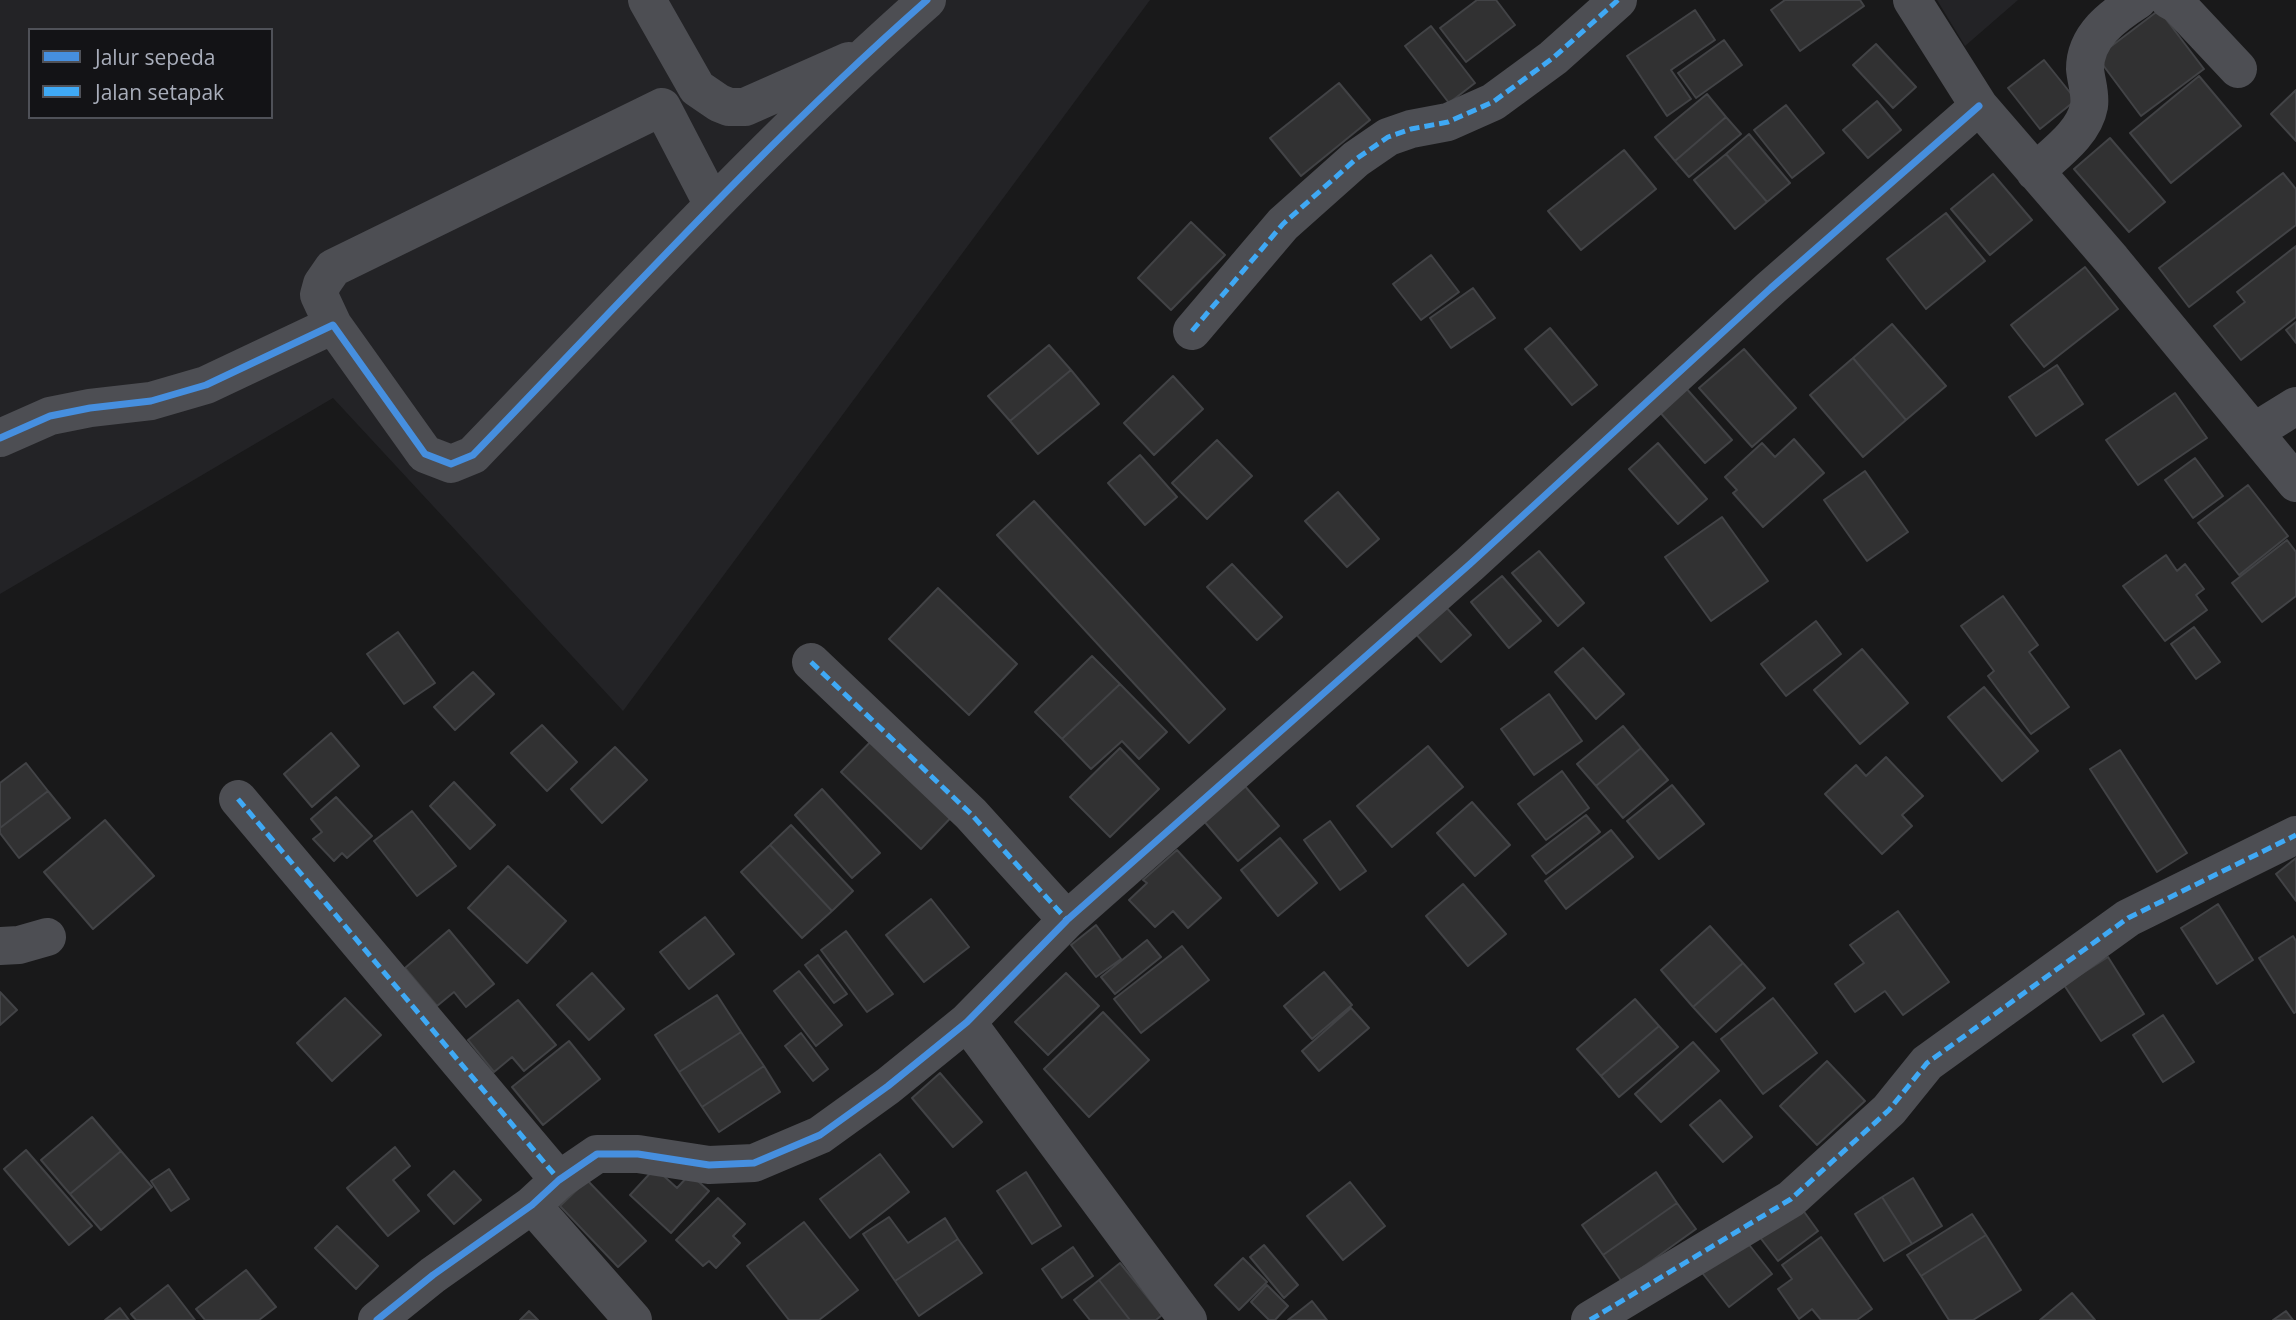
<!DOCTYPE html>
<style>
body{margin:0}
#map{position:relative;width:2296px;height:1320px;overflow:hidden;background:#19191a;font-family:"Open Sans",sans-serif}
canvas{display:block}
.legend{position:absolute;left:28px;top:28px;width:245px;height:91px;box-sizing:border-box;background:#131316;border:2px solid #4f5158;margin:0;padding:9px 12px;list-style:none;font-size:21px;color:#a9aebb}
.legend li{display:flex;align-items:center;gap:14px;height:35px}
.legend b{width:35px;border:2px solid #4f5158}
</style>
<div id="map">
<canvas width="2296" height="1320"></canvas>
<ul class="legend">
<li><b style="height:9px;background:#468fdf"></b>Jalur sepeda</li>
<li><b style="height:9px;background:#3fa9f5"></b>Jalan setapak</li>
</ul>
</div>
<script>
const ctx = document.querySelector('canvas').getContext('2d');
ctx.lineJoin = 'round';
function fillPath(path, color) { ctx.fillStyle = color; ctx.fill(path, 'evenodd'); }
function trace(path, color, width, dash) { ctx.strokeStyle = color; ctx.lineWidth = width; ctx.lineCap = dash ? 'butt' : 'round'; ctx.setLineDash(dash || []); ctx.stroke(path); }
const built = new Path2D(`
 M 0,0 L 1150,0 L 623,711 L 333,398 L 0,594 ZM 30,30 L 271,30 L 271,117 L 30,117 Z
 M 1937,0 L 2018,0 L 1965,46 Z`);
const building = new Path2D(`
 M 1477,0 L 1496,0 L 1515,25 L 1466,62 L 1440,28 Z
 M 1785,0 L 1860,0 L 1864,6 L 1800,51 L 1771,10 Z
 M 1695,10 L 1715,40 L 1671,70 L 1691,99 L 1667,116 L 1627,56 Z
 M 2159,10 L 2204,69 L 2141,116 L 2097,57 Z
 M 1431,26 L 1475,83 L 1449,103 L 1405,46 Z
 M 1724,40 L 1742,65 L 1696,98 L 1678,73 Z
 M 1876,44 L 1916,87 L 1893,108 L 1853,65 Z
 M 2044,60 L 2076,100 L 2040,129 L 2008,88 Z
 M 2199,76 L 2241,126 L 2171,183 L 2130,133 Z
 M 1339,83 L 1370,120 L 1301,176 L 1270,138 Z
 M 2296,90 L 2296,141 L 2271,114 Z
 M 1707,94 L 1726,117 L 1675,161 L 1655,137 Z
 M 1877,101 L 1901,130 L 1868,158 L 1843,130 Z
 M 1786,105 L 1824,153 L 1792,178 L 1754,130 Z
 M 1726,117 L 1741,134 L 1689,177 L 1675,161 Z
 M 1749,134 L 1790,183 L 1767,202 L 1726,154 Z
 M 2110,138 L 2165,202 L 2129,232 L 2074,169 Z
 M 1624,150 L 1656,189 L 1581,250 L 1548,211 Z
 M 1726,154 L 1767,202 L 1735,229 L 1694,180 Z
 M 2283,173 L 2296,189 L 2296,225 L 2189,307 L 2159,268 Z
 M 1993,174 L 2032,220 L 1990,255 L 1951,209 Z
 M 1946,213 L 1985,261 L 1926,309 L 1887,259 Z
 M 1191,222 L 1225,255 L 1171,310 L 1138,278 Z
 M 2296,246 L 2296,317 L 2241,360 L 2214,326 L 2245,302 L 2237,292 Z
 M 1431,255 L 1459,292 L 1421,320 L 1393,284 Z
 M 2085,267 L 2118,309 L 2044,367 L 2011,325 Z
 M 1473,288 L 1495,318 L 1451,348 L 1430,318 Z
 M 2296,322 L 2296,343 L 2286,330 Z
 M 1892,324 L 1946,386 L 1906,420 L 1853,358 Z
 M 1550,328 L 1597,385 L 1572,405 L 1525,349 Z
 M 1049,345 L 1071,370 L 1010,421 L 988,396 Z
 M 1744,349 L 1796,408 L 1752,447 L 1699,388 Z
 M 1853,358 L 1906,420 L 1863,457 L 1810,395 Z
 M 2057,365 L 2083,404 L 2036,436 L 2009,397 Z
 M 1071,370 L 1099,404 L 1038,454 L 1010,421 Z
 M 1173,376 L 1203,409 L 1154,455 L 1124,423 Z
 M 1685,387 L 1732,440 L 1705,463 L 1658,410 Z
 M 2175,393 L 2207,438 L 2138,485 L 2106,440 Z
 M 1794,439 L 1824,473 L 1763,527 L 1733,493 L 1737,490 L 1725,477 L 1762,443 L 1775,457 Z
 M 1217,440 L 1252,476 L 1207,519 L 1172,483 Z
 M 1658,443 L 1707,499 L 1678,524 L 1629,469 Z
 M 1140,455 L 1177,497 L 1145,525 L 1108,483 Z
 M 2195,458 L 2223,496 L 2193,518 L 2165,480 Z
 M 1865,471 L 1908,532 L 1867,561 L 1824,500 Z
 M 2248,485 L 2288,536 L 2239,575 L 2198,523 Z
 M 1338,492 L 1379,539 L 1347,567 L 1305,521 Z
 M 1034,501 L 1225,709 L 1189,743 L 997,535 Z
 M 1722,517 L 1768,581 L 1711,621 L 1665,557 Z
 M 2287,540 L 2296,552 L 2296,596 L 2262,622 L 2232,583 Z
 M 1539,551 L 1584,603 L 1558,626 L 1512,573 Z
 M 2166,555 L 2177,571 L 2185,564 L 2204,589 L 2196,595 L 2207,610 L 2165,641 L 2123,586 Z
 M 1232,564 L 1282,617 L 1257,640 L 1207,587 Z
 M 1502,576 L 1541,621 L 1509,648 L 1471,602 Z
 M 938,588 L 1017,664 L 969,715 L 889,639 Z
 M 2003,596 L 2038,645 L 2029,652 L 2069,707 L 2031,734 L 1988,676 L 1994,671 L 1961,626 Z
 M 1445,606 L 1471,635 L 1441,662 L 1415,633 Z
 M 1816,621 L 1841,654 L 1786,696 L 1761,664 Z
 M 2194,627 L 2220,662 L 2196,679 L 2171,644 Z
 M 398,632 L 435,683 L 404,704 L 367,654 Z
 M 1583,648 L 1624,694 L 1596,719 L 1555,672 Z
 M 1862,649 L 1908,703 L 1860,744 L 1814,690 Z
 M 1092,656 L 1120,684 L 1062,739 L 1035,712 Z
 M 473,672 L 494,694 L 455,730 L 434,707 Z
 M 1120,684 L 1167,732 L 1139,759 L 1122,741 L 1091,769 L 1062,739 Z
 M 1984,687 L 2038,751 L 2002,781 L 1948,717 Z
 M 1549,694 L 1582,741 L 1534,775 L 1501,729 Z
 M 542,725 L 577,762 L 547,791 L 511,753 Z
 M 1623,726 L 1641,748 L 1596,786 L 1577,764 Z
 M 881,731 L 961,807 L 921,849 L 841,772 Z
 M 331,733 L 359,766 L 312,807 L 284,774 Z
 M 1428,746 L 1463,787 L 1392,847 L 1357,806 Z
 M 615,747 L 647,780 L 602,823 L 571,789 Z
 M 1120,748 L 1159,789 L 1110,837 L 1070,797 Z
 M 1641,748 L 1668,780 L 1623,818 L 1596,786 Z
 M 2120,750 L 2187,853 L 2157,872 L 2090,769 Z
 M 1886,757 L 1923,796 L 1902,815 L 1912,826 L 1882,854 L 1825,794 L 1856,765 L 1866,776 Z
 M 26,763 L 48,791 L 0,828 L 0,783 Z
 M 1562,771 L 1589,808 L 1546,840 L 1518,804 Z
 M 454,782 L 495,825 L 470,849 L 430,806 Z
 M 1244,785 L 1279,826 L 1238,861 L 1203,820 Z
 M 1672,785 L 1704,824 L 1659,859 L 1627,821 Z
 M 822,789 L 880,853 L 852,878 L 795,815 Z
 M 48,791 L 70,818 L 19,858 L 0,833 L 0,828 Z
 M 336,797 L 372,836 L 347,858 L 342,853 L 334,861 L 313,839 L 322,832 L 311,819 Z
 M 1472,802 L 1510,845 L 1475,876 L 1437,833 Z
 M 412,811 L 456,866 L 417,896 L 374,841 Z
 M 1586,815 L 1600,832 L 1546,874 L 1532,856 Z
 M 105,820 L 154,876 L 93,929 L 44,872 Z
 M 1330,821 L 1366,871 L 1340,890 L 1304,840 Z
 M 791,825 L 853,891 L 832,911 L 770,845 Z
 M 1611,830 L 1633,857 L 1566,909 L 1545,881 Z
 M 1280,838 L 1317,883 L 1278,916 L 1241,870 Z
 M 770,845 L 832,911 L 802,938 L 741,872 Z
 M 1177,850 L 1221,898 L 1188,928 L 1173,911 L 1155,927 L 1129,900 L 1147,883 L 1143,880 Z
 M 2296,858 L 2296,901 L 2276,874 Z
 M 508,866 L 566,921 L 527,963 L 468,908 Z
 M 1463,884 L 1506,934 L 1468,966 L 1426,916 Z
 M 931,899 L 969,947 L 924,982 L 886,935 Z
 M 2218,904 L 2253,960 L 2217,984 L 2181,928 Z
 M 1898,911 L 1949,982 L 1903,1015 L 1885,991 L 1855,1012 L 1835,984 L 1864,963 L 1850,945 Z
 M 705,917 L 734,954 L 689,989 L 660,952 Z
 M 1096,925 L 1121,959 L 1096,977 L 1071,945 Z
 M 1710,926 L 1743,963 L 1693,1007 L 1661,970 Z
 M 449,930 L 494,984 L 466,1007 L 454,992 L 437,1006 L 405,968 Z
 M 846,931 L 893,994 L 867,1012 L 821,950 Z
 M 2293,936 L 2296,941 L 2296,1012 L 2294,1013 L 2259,958 Z
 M 1147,940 L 1161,957 L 1115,994 L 1101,977 Z
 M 1182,946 L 1209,980 L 1141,1033 L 1114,999 Z
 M 818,955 L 847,994 L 834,1003 L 805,965 Z
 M 2108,957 L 2144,1014 L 2101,1041 L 2064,985 Z
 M 1743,963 L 1765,988 L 1716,1032 L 1693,1007 Z
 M 799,971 L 842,1025 L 816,1046 L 774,991 Z
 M 1324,972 L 1352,1005 L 1312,1039 L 1284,1006 Z
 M 592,973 L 624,1009 L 589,1040 L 557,1005 Z
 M 1066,973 L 1099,1006 L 1048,1055 L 1015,1022 Z
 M 0,992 L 17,1010 L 0,1025 Z
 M 717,995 L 741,1032 L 679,1072 L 655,1035 Z
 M 345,998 L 381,1035 L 332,1081 L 297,1043 Z
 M 1773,998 L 1817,1053 L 1763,1094 L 1721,1039 Z
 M 1635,999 L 1659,1026 L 1601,1076 L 1577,1049 Z
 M 518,1000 L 556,1045 L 524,1071 L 512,1057 L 494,1072 L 468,1040 Z
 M 1351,1008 L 1369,1028 L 1319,1071 L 1302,1051 Z
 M 1103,1012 L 1149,1060 L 1089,1117 L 1044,1069 Z
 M 2163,1015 L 2194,1062 L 2163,1082 L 2133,1035 Z
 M 1659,1026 L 1678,1047 L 1619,1097 L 1601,1076 Z
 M 741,1032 L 764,1066 L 702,1107 L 679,1072 Z
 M 801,1033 L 828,1069 L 813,1081 L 785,1046 Z
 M 569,1041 L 600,1079 L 543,1125 L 512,1087 Z
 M 1693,1042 L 1719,1071 L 1661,1122 L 1635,1094 Z
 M 1827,1061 L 1865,1101 L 1817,1145 L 1780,1106 Z
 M 764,1066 L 780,1092 L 719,1132 L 702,1107 Z
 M 940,1073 L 982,1122 L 953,1147 L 912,1098 Z
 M 1720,1100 L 1752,1137 L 1723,1162 L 1690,1125 Z
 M 92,1117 L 121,1151 L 70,1194 L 41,1160 Z
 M 395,1147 L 410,1166 L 393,1180 L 419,1211 L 388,1236 L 347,1188 Z
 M 26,1150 L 92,1226 L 69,1245 L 4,1169 Z
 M 121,1151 L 152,1187 L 101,1230 L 70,1194 Z
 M 880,1154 L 909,1192 L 850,1238 L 820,1199 Z
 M 655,1168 L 677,1188 L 690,1174 L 709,1191 L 671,1233 L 630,1195 Z
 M 169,1169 L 189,1199 L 171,1211 L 151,1181 Z
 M 454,1171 L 481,1200 L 454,1224 L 428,1195 Z
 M 1026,1172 L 1061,1226 L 1032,1244 L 997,1191 Z
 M 1656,1172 L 1677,1203 L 1603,1255 L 1582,1225 Z
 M 1913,1178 L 1942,1226 L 1912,1244 L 1882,1197 Z
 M 587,1180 L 646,1241 L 618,1267 L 560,1206 Z
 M 1350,1182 L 1385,1226 L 1343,1260 L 1307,1216 Z
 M 1882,1197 L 1912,1244 L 1884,1261 L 1855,1214 Z
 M 718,1198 L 745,1224 L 733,1236 L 740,1243 L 716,1268 L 709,1261 L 703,1266 L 676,1240 Z
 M 1797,1202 L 1818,1231 L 1778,1261 L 1756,1232 Z
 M 1677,1203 L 1696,1229 L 1622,1282 L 1603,1255 Z
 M 1972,1214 L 1986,1235 L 1921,1276 L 1907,1255 Z
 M 889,1217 L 908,1243 L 945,1218 L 958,1239 L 895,1281 L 863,1234 Z
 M 804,1222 L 858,1290 L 819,1320 L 789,1320 L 747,1266 Z
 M 337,1226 L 378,1266 L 356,1289 L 315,1248 Z
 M 1986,1235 L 2021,1290 L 1973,1320 L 1949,1320 L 1921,1276 Z
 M 1743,1237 L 1772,1274 L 1729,1307 L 1700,1270 Z
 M 1821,1237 L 1872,1309 L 1857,1320 L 1821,1320 L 1812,1309 L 1799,1319 L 1778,1289 L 1792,1279 L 1782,1265 Z
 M 958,1239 L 982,1273 L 919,1316 L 895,1281 Z
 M 1264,1245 L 1298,1285 L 1284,1298 L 1250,1257 Z
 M 1073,1247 L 1093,1276 L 1062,1298 L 1042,1269 Z
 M 1243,1258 L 1267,1282 L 1239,1310 L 1215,1285 Z
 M 1120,1263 L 1162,1315 L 1156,1320 L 1130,1320 L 1099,1280 Z
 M 246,1270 L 276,1307 L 259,1320 L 205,1320 L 196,1309 Z
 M 1099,1280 L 1130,1320 L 1090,1320 L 1074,1300 Z
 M 168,1285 L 195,1320 L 136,1320 L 131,1314 Z
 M 1267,1285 L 1288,1306 L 1275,1320 L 1269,1320 L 1251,1302 Z
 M 2072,1293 L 2095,1320 L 2040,1320 Z
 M 1312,1301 L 1327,1320 L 1288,1320 Z
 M 120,1308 L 129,1320 L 105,1320 Z
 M 529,1311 L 538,1320 L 520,1320 Z
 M 2286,1311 L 2293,1320 L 2273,1320 Z`);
const minor = new Path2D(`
 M 647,0 L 697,88 L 719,103 L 729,107 L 745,107 L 849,61
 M 1912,0 L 1979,106 L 2112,260 L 2296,483
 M 2169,0 L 2178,5 L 2238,69
 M 2035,172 C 2054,154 2084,134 2089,106 C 2091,94 2086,81 2085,69 C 2085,36 2113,16 2138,0
 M 713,205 L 662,107 L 333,268 L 322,284 L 319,295 L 333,325 L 425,454 L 451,464 L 473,455 C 622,301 766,142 927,0
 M 1192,331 L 1283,224 L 1356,159 L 1388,137 L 1411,129 L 1448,122 L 1493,102 L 1553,58 L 1618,0
 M 2254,432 L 2296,406
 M 0,438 L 50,416 L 90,408 L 151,401 L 206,385 L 333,325
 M 811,662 L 971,814 L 1067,920
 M 238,799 L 559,1180
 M 0,946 L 19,945 L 47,937
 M 967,1022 L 1188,1320
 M 532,1205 L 633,1320
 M 377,1320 L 433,1275 L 532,1205 L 559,1180 L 597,1154 L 638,1154 L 709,1165 L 754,1163 L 820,1135 L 888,1086 L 967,1022 L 1067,920 L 1470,564 L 1771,288 L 1979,106
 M 1590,1320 L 1791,1199 L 1889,1110 L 1927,1063 L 2128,918 L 2296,835`);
const quiet = new Path2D(`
 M 1192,331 L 1283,224 L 1356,159 L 1388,137 L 1411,129 L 1448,122 L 1493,102 L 1553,58 L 1618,0
 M 811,662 L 971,814 L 1067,920
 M 238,799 L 559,1180
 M 1590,1320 L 1791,1199 L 1889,1110 L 1927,1063 L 2128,918 L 2296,835`);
const cycleway = new Path2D(`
 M 0,438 L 50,416 L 90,408 L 151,401 L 206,385 L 333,325 L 425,454 L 451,464 L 473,455 C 622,301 766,142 927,0
 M 377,1320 L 433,1275 L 532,1205 L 559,1180 L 597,1154 L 638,1154 L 709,1165 L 754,1163 L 820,1135 L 888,1086 L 967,1022 L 1067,920 L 1470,564 L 1771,288 L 1979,106`);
fillPath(built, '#232326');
fillPath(building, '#313132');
trace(building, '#424346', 2);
trace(minor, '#4d4e53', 38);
trace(quiet, '#3fa9f5', 5, [10, 5]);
trace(cycleway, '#468fdf', 7);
</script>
